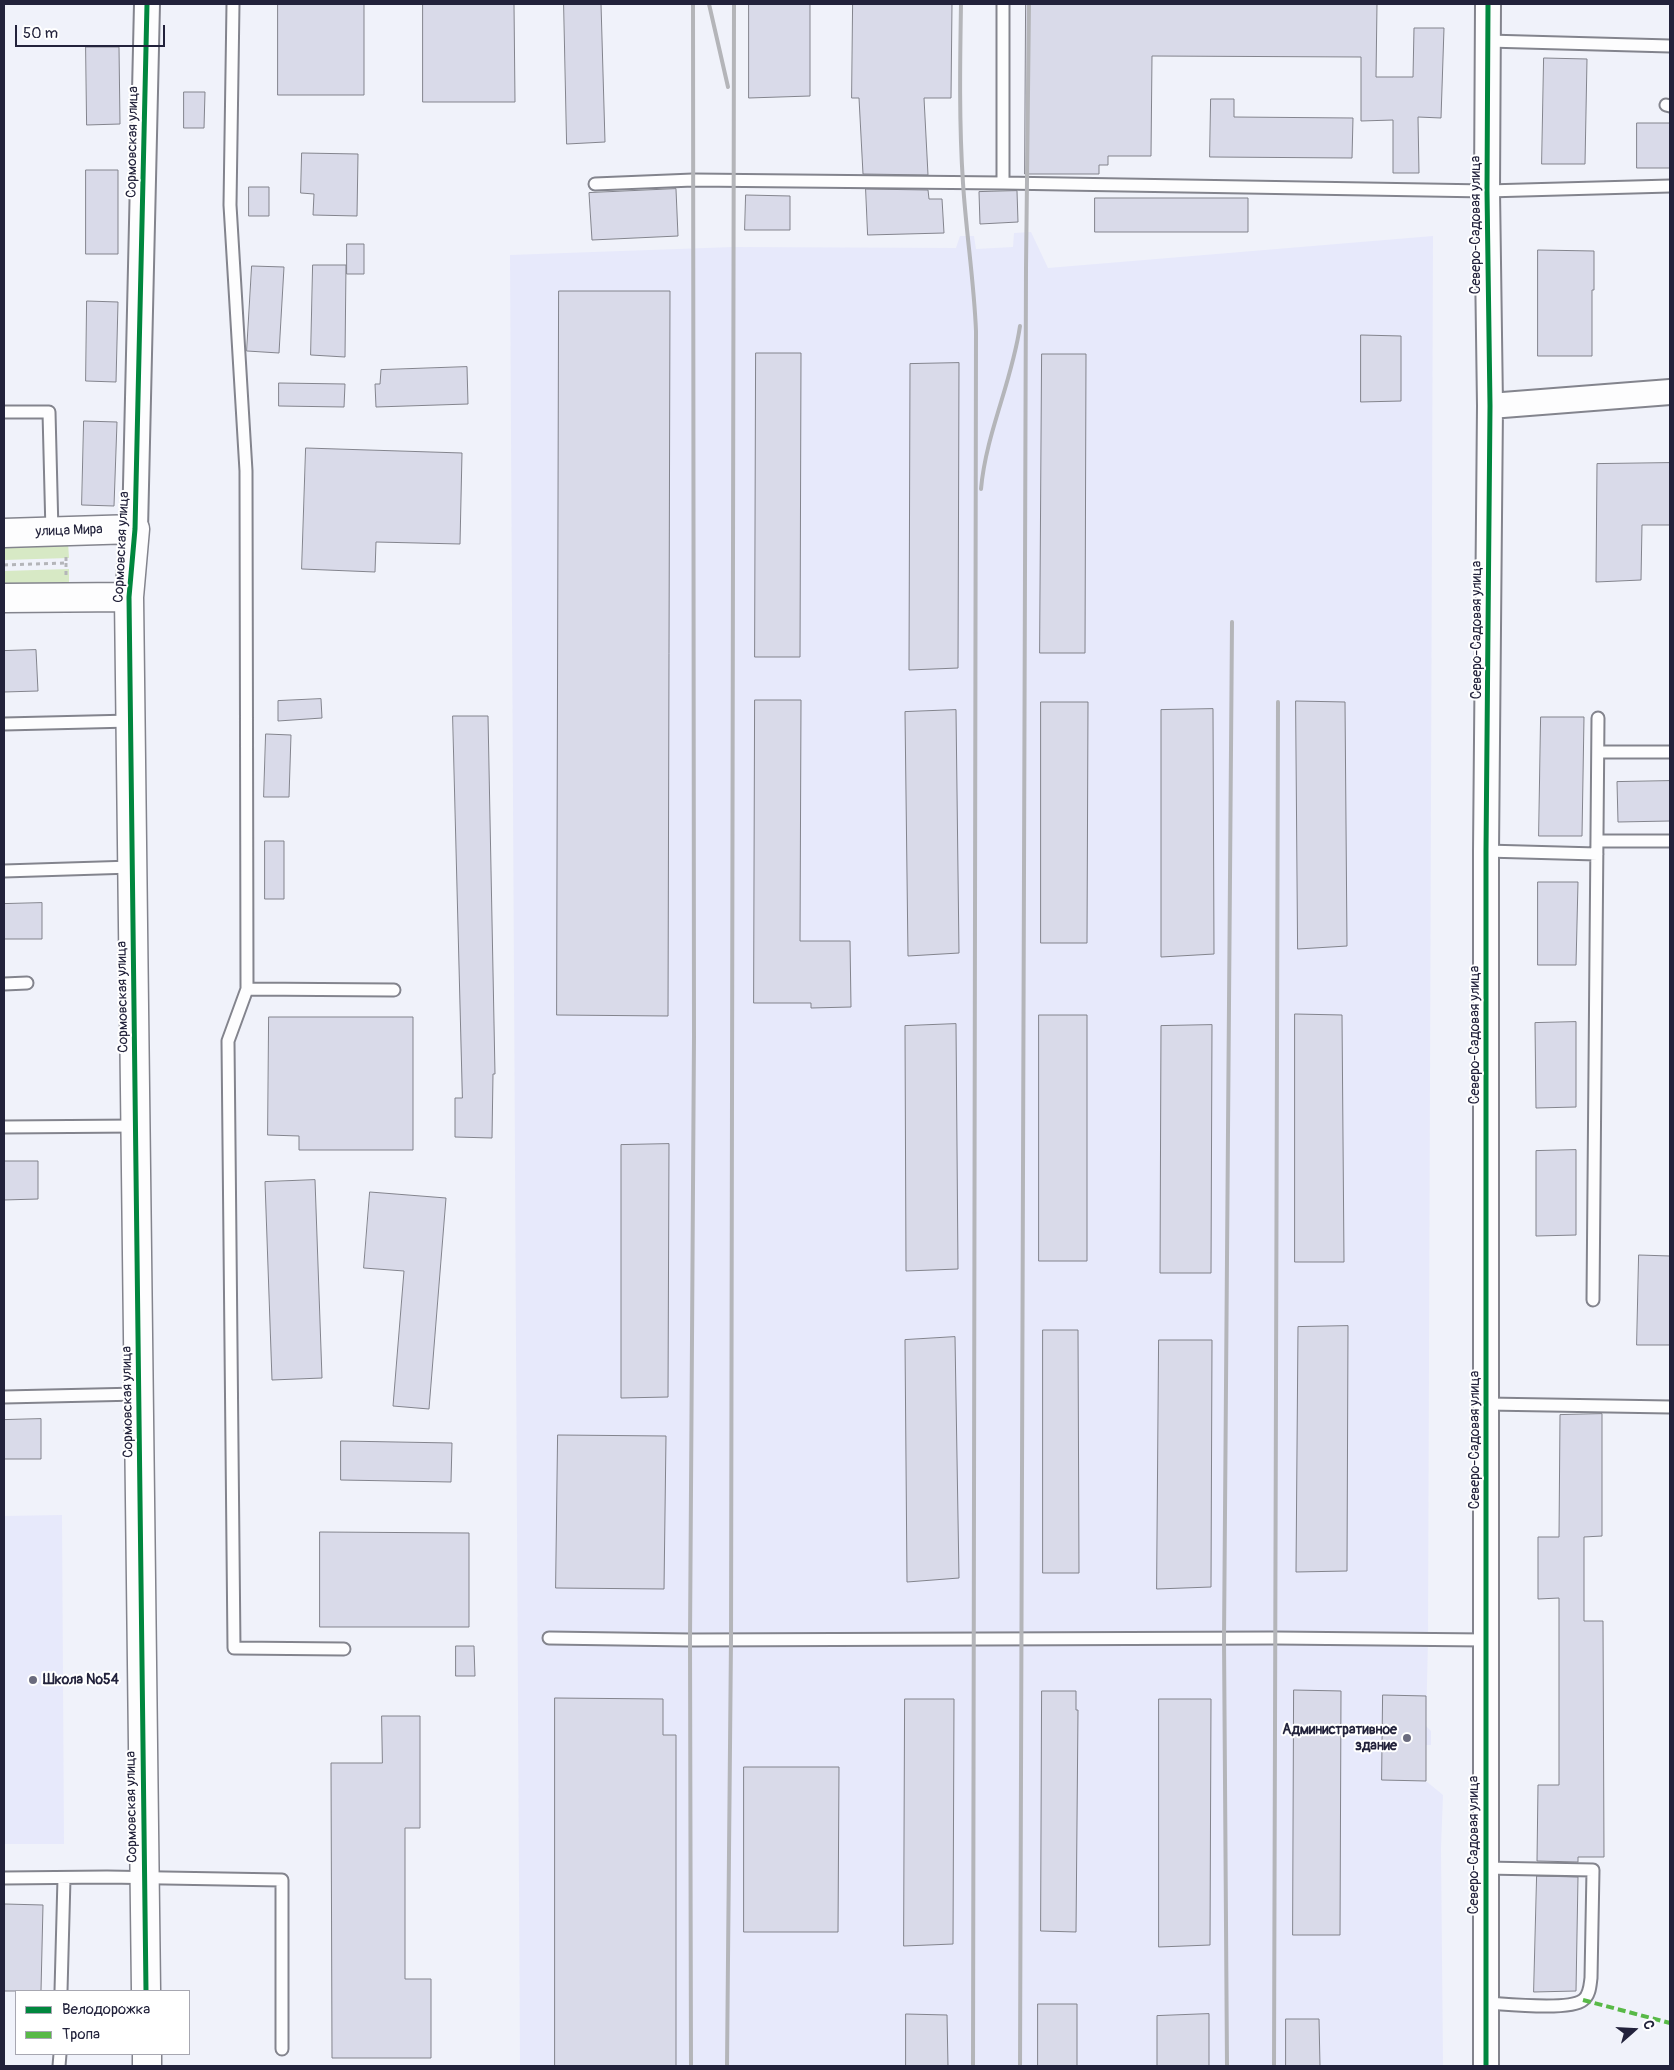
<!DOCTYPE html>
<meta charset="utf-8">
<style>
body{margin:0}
#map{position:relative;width:1674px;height:2070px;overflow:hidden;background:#f0f2fa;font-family:Pangolin,sans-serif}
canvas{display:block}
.frame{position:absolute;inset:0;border:5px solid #22223b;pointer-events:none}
.legend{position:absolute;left:15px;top:1990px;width:175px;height:65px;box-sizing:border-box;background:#fff;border:1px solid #a7a7b1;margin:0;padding:6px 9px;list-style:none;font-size:15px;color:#22223b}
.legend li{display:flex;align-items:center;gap:10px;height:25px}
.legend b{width:25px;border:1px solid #a7a7b1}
.north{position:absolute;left:1609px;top:2005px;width:50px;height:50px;-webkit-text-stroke:4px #fff;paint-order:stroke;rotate:71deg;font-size:14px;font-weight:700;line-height:20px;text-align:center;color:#22223b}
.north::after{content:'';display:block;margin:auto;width:18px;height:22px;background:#22223b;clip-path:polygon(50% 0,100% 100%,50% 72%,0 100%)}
.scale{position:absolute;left:15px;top:25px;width:150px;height:22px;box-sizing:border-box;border:2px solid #22223b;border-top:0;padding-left:6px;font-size:15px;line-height:18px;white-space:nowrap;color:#22223b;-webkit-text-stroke:4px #fff;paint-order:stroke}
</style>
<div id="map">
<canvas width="1674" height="2070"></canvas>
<div class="frame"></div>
<ul class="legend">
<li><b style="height:6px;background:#00873e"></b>Велодорожка</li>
<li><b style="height:6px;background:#58b947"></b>Тропа</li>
</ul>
<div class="north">С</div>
<div class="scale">50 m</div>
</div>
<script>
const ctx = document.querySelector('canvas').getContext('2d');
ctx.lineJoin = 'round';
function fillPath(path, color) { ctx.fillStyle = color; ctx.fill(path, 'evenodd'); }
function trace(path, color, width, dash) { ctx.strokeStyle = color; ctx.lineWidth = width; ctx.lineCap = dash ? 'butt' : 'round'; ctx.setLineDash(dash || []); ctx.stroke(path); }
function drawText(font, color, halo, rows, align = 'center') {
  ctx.font = font + ' Pangolin,sans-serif'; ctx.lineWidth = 4; ctx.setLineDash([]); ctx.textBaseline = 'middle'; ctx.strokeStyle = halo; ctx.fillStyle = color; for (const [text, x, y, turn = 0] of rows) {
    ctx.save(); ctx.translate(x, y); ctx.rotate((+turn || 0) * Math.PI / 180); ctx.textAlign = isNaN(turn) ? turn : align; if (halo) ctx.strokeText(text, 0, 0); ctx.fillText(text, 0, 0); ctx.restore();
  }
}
const built = new Path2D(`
 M 1031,232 L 1048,268 L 1433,236 L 1428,1641 L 1426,1726 L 1431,1731 L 1431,1745 L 1426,1745 L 1426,1781 L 1443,1795 L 1441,1848 L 1443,2066 L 520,2066 L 510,255 L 733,247 L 956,248 L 960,236 L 974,236 L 976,249 L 1013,247 L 1014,233 Z
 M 62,1515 L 64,1844 L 4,1844 L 4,1516 Z`);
const green = new Path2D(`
 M 68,542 L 69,558 L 4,560 L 4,543 Z
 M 69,569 L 69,585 L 4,587 L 4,571 Z`);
const building = new Path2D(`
 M 278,4 L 364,4 L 364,95 L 278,95 Z
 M 423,4 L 514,4 L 515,102 L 423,102 Z
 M 564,4 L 601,4 L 605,142 L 567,144 Z
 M 749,4 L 810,4 L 810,96 L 749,98 Z
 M 853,4 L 952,4 L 951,98 L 924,98 L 928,175 L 863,174 L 859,98 L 852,98 Z
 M 1026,4 L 1377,4 L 1376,77 L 1413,77 L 1414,28 L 1444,28 L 1441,118 L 1418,117 L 1419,173 L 1393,173 L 1393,120 L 1361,121 L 1361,57 L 1152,56 L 1151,156 L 1108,156 L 1108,165 L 1099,165 L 1099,174 L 1025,174 Z
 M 86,47 L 119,47 L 120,124 L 87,125 Z
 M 1544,58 L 1587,59 L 1585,164 L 1542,164 Z
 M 184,92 L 205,92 L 204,128 L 184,128 Z
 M 1211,99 L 1234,99 L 1234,117 L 1353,118 L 1352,158 L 1210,157 Z
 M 1637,123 L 1670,123 L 1670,168 L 1637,168 Z
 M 302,153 L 358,154 L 357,216 L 313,215 L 314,194 L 301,193 Z
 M 86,170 L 118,170 L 118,254 L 86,254 Z
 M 249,187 L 269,187 L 269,216 L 249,216 Z
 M 676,189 L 678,236 L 592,240 L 589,193 Z
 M 866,189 L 928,190 L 929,199 L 942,199 L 944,233 L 868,235 Z
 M 1017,191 L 1018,222 L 980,224 L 979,192 Z
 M 746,195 L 790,196 L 790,230 L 745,230 Z
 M 1095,198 L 1248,198 L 1248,232 L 1095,232 Z
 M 347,244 L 364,244 L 364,274 L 347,274 Z
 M 1538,250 L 1594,251 L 1594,290 L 1592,290 L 1592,356 L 1538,356 Z
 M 313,265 L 346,265 L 345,357 L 311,355 Z
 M 252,266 L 284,267 L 279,353 L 247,351 Z
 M 559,291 L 670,291 L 668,1016 L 557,1015 Z
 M 87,301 L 118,302 L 116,382 L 86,381 Z
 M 1361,335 L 1401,336 L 1401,401 L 1361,402 Z
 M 756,353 L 801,353 L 800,657 L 755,657 Z
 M 1042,354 L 1086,354 L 1085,653 L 1040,653 Z
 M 959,363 L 958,668 L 909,670 L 910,364 Z
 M 467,367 L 468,404 L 376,407 L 375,384 L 380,384 L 381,370 Z
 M 279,383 L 345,384 L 344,407 L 279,406 Z
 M 84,421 L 117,422 L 114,506 L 82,505 Z
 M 306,448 L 462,453 L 460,544 L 376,542 L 375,572 L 302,569 Z
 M 1670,463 L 1670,525 L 1642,525 L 1641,580 L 1596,582 L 1597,464 Z
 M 36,650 L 38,691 L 4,692 L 4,651 Z
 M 321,699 L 322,718 L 278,721 L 278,701 Z
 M 755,700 L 801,700 L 800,941 L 850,941 L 851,1007 L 811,1008 L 811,1003 L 754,1003 Z
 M 1296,701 L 1345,702 L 1347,946 L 1298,949 Z
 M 1041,702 L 1088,702 L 1087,943 L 1041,943 Z
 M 1213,709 L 1214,954 L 1161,957 L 1161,710 Z
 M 956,710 L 959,953 L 908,956 L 905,712 Z
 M 453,716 L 488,716 L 495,1074 L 493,1074 L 492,1138 L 455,1137 L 455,1098 L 462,1098 Z
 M 1541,717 L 1584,717 L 1582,836 L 1539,836 Z
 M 266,734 L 291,735 L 289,797 L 264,797 Z
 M 1670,781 L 1670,821 L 1618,822 L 1617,782 Z
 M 265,841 L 284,841 L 284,899 L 265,899 Z
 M 1538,882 L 1578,882 L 1576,965 L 1538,965 Z
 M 42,903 L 42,939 L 4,939 L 4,904 Z
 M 1295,1014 L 1342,1015 L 1344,1262 L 1295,1262 Z
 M 1039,1015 L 1087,1015 L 1087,1261 L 1039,1261 Z
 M 269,1017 L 413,1017 L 413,1150 L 299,1150 L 299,1136 L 268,1135 Z
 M 1576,1022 L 1576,1107 L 1536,1108 L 1535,1023 Z
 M 956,1024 L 958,1269 L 906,1271 L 905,1026 Z
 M 1212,1025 L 1211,1273 L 1160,1273 L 1161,1026 Z
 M 669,1144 L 668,1397 L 621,1398 L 621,1145 Z
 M 1576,1150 L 1576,1235 L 1536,1236 L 1536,1151 Z
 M 4,1161 L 38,1161 L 38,1199 L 4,1200 Z
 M 315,1180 L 322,1378 L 272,1380 L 265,1182 Z
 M 370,1192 L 446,1198 L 429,1409 L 393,1406 L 404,1271 L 364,1268 Z
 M 1639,1255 L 1670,1256 L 1670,1345 L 1637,1345 Z
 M 1348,1326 L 1347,1571 L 1296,1572 L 1298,1327 Z
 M 1043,1330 L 1078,1330 L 1079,1573 L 1043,1573 Z
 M 955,1337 L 959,1578 L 907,1582 L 905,1340 Z
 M 1159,1340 L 1212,1340 L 1211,1587 L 1157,1589 Z
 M 1602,1414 L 1602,1536 L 1584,1537 L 1584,1621 L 1603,1621 L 1604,1857 L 1578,1857 L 1578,1862 L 1537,1861 L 1538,1785 L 1559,1785 L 1559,1598 L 1538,1599 L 1538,1537 L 1559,1537 L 1560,1415 Z
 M 41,1419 L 41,1459 L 4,1459 L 4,1420 Z
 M 558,1435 L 666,1436 L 664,1589 L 556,1588 Z
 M 341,1441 L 452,1443 L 451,1482 L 341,1480 Z
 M 320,1532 L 469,1533 L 469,1627 L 320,1627 Z
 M 456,1646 L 474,1646 L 475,1676 L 456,1676 Z
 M 1294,1690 L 1341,1691 L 1340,1935 L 1293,1935 Z
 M 1042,1691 L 1076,1691 L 1076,1710 L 1078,1710 L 1076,1932 L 1041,1931 Z
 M 1383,1695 L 1426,1696 L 1426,1781 L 1382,1780 Z
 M 555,1698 L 663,1699 L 663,1735 L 676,1735 L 676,2066 L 555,2066 Z
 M 905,1699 L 954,1699 L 953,1944 L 904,1946 Z
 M 1159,1699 L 1211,1699 L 1210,1945 L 1159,1947 Z
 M 382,1716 L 420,1716 L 420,1828 L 405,1828 L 405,1979 L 431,1979 L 431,2058 L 332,2058 L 331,1763 L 382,1763 Z
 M 744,1767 L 839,1767 L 838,1932 L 744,1932 Z
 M 1537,1876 L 1578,1877 L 1576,1991 L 1534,1992 Z
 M 5,1904 L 43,1905 L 41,1991 L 4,1991 Z
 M 1038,2004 L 1077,2004 L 1077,2066 L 1038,2066 Z
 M 906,2014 L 947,2015 L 948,2066 L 906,2066 Z
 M 1209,2014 L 1209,2066 L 1157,2066 L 1157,2016 Z
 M 1286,2019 L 1319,2019 L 1320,2066 L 1286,2066 Z`);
const path = new Path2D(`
 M 66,563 L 66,575
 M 4,565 L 66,563 L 66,553`);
const service = new Path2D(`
 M 233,4 L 230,205 L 246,471 L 247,989 L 228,1041 L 234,1648 L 344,1649
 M 1488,41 L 1670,46
 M 1666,105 L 1670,106
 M 1003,183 L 1003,4
 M 595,184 L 693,180 L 1003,183 L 1487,191 L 1670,186
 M 4,412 L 49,412 L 52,532
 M 4,724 L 131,721
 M 1598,752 L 1670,752
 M 1597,841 L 1670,841
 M 1486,851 L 1597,854
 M 4,871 L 132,867
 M 4,984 L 27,983
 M 247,989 L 394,990
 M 4,1127 L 136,1126
 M 1593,1300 L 1598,718
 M 4,1397 L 139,1394
 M 1487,1404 L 1670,1407
 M 549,1638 L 690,1640 L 1275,1638 L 1486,1640
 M 1485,1868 L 1593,1870 L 1591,1978 C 1590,1985 1590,1995 1583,2000 C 1570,2011 1505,2004 1486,2003
 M 4,1878 L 107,1877 L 282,1880 L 282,2049
 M 61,1991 L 64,1878
 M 59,2066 L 60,2054`);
const minor = new Path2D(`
 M 1490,406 L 1670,392
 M 135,529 L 147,4
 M 1486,2066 L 1486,851 L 1490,406 L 1487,191 L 1488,4`);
const tertiary = new Path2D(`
 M 4,533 L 135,529 L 129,597 L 146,1991
 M 4,598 L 129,597
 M 147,2054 L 147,2066`);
const rail = new Path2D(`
 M 709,4 L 728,87
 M 961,4 C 960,63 959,123 963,183 C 966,232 974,281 976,331 L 973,2066
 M 981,489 C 986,433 1012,382 1020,326
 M 691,2066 L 690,1640 L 694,1036 L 693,4
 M 727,2066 L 731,1640 L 734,4
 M 1020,2066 L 1026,268 L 1029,4
 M 1227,2066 L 1224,1639 L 1232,622
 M 1274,2066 L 1278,702`);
const quiet = new Path2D(`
 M 1583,2000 L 1670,2023`);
const cycleway = new Path2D(`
 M 146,1991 L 129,597 L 135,529 L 147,4
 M 1486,2066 L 1486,851 L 1490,406 L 1487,191 L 1488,4`);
const markers = [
 [33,1680,5,"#6a6b7e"],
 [1407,1738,5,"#6a6b7e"]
];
const streetNames = [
 ["Сормовская улица",133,142,-89],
 ["Северо-Садовая улица",1476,225,-90],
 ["улица Мира",69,531,-2],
 ["Сормовская улица",122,547,-87],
 ["Северо-Садовая улица",1477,630,-90],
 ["Сормовская улица",123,997,-91],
 ["Северо-Садовая улица",1475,1035,-90],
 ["Сормовская улица",128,1402,-91],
 ["Северо-Садовая улица",1475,1440,-90],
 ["Сормовская улица",132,1807,-91],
 ["Северо-Садовая улица",1474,1845,-90]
];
const poiNames = [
 ["Школа №54",43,1680],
 ["Административное",1397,1730,"right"],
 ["здание",1397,1746,"right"]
];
fillPath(built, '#e7e9fb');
fillPath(green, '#d7e9c5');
fillPath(building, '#d9dae9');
trace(building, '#83848d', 1);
trace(service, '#83848d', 15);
trace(minor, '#83848d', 28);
trace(tertiary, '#83848d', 31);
trace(path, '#b4b5b9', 3, [4, 4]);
trace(service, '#fdfdfe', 11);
trace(minor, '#fdfdfe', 24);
trace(tertiary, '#fdfdfe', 28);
trace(rail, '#b4b5b9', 4);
trace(quiet, '#58b947', 4, [8, 4]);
trace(cycleway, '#00873e', 5);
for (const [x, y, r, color] of markers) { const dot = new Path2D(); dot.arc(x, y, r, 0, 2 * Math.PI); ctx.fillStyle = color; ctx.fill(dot); trace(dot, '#fff', 2); }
drawText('14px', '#22223b', '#fff', streetNames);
drawText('bold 14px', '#22223b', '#fff', poiNames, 'left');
</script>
